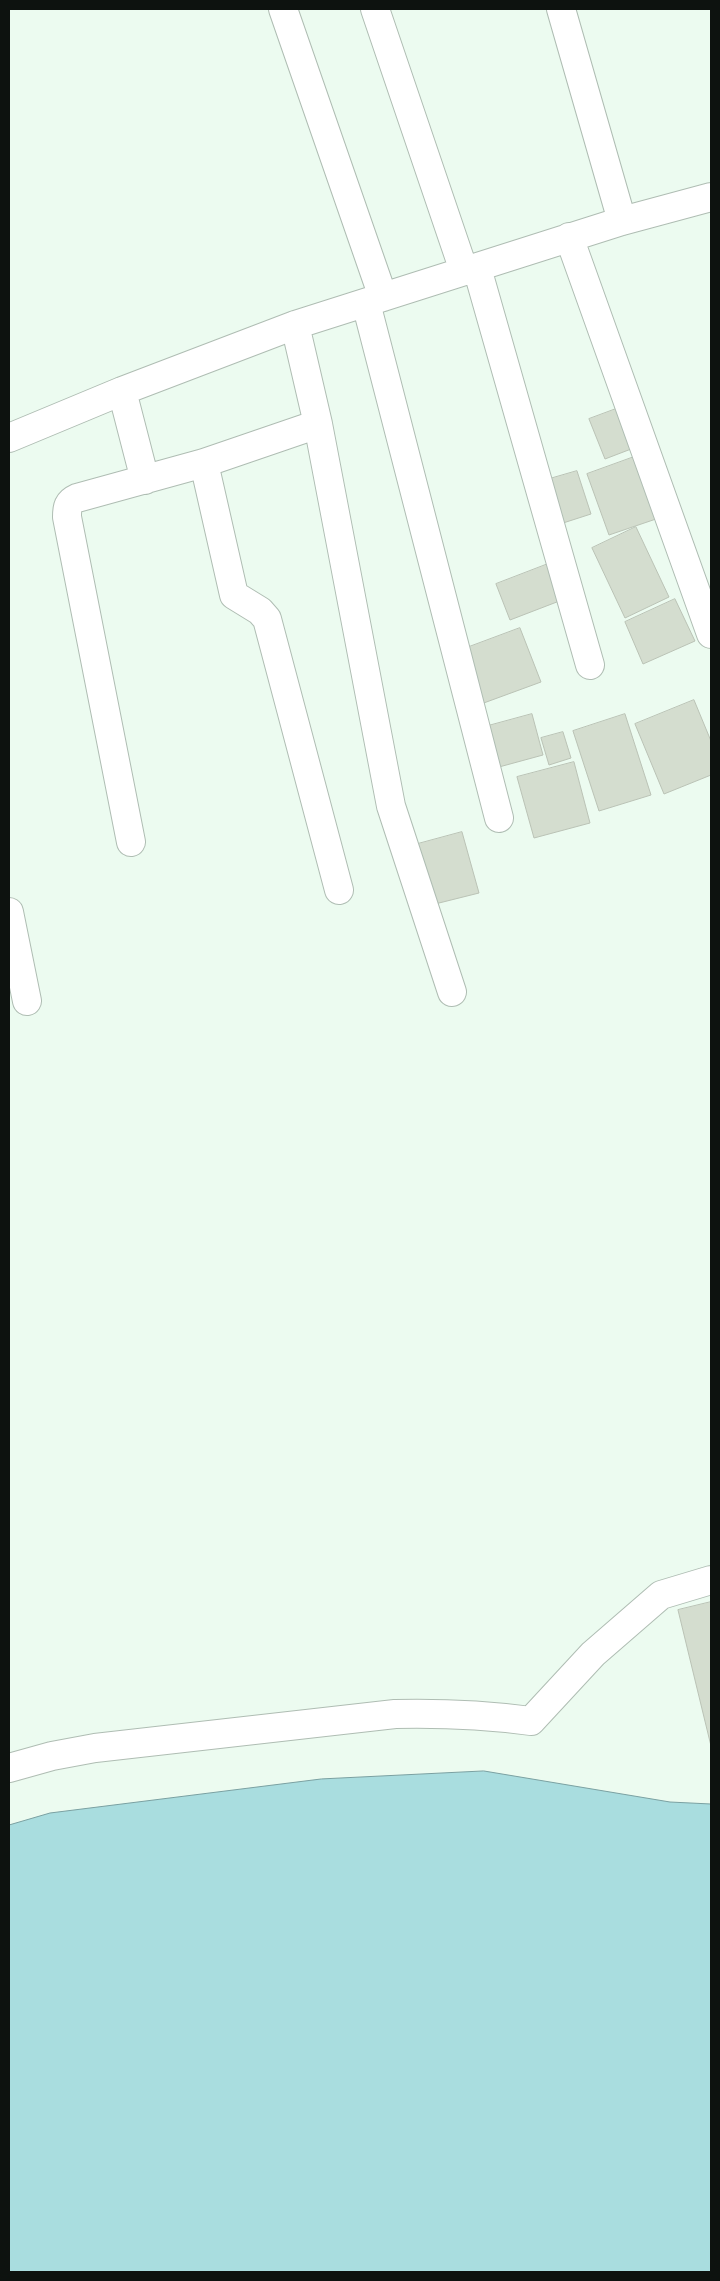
<!DOCTYPE html>
<style>
body{margin:0}
#map{position:relative;width:720px;height:2281px;overflow:hidden;background:#ecfbf0;font-family:"PT Serif",serif}
canvas{display:block}
.frame{position:absolute;inset:0;border:10px solid #0d120f;pointer-events:none}
</style>
<div id="map">
<canvas width="720" height="2281"></canvas>
<div class="frame"></div>
</div>
<script>
const ctx = document.querySelector('canvas').getContext('2d');
ctx.lineJoin = 'round';
function fillPath(path, color) { ctx.fillStyle = color; ctx.fill(path, 'evenodd'); }
function trace(path, color, width, dash) { ctx.strokeStyle = color; ctx.lineWidth = width; ctx.lineCap = dash ? 'butt' : 'round'; ctx.setLineDash(dash || []); ctx.stroke(path); }
const water = new Path2D(`
 M 484,1771 L 670,1802 L 711,1804 L 711,2272 L 9,2272 L 9,1825 L 50,1813 L 321,1779 Z`);
const building = new Path2D(`
 M 624,406 L 639,446 L 605,459 L 589,419 Z
 M 634,457 L 656,519 L 609,535 L 587,474 Z
 M 577,471 L 591,514 L 560,524 L 546,480 Z
 M 636,527 L 669,597 L 625,618 L 592,548 Z
 M 548,564 L 562,600 L 510,620 L 496,584 Z
 M 675,599 L 695,641 L 643,664 L 625,622 Z
 M 520,628 L 541,682 L 481,704 L 461,650 Z
 M 694,700 L 711,741 L 711,775 L 664,794 L 635,724 Z
 M 532,714 L 543,755 L 499,767 L 488,726 Z
 M 625,714 L 651,795 L 599,811 L 573,731 Z
 M 563,732 L 571,758 L 549,765 L 541,738 Z
 M 574,762 L 590,823 L 534,838 L 517,777 Z
 M 462,832 L 479,893 L 431,905 L 414,845 Z
 M 711,1602 L 711,1746 L 678,1610 Z`);
const minor = new Path2D(`
 M 283,9 L 383,297
 M 375,9 L 464,271
 M 561,9 L 622,221
 M 569,237 L 711,634
 M 477,268 L 590,665
 M 366,303 L 499,818
 M 295,325 L 318,424 L 391,806 L 452,992
 M 122,391 L 145,480
 M 9,438 L 122,391 L 295,325 L 622,221 L 711,197
 M 204,463 L 234,595 L 260,611 L 267,619 L 339,890
 M 131,842 L 67,517 C 67,507 68,502 77,498 L 204,463 L 318,424
 M 9,912 L 27,1001
 M 9,1768 L 52,1756 L 95,1748 L 395,1714 C 441,1713 486,1715 531,1721 L 593,1654 L 661,1595 L 711,1580`);
fillPath(water, '#a9dddf');
trace(water, '#7aa0a1', 1);
fillPath(building, '#d4ddcf');
trace(building, '#bac2b5', 1);
trace(minor, '#afbdb3', 30);
trace(minor, '#fff', 28);
</script>
